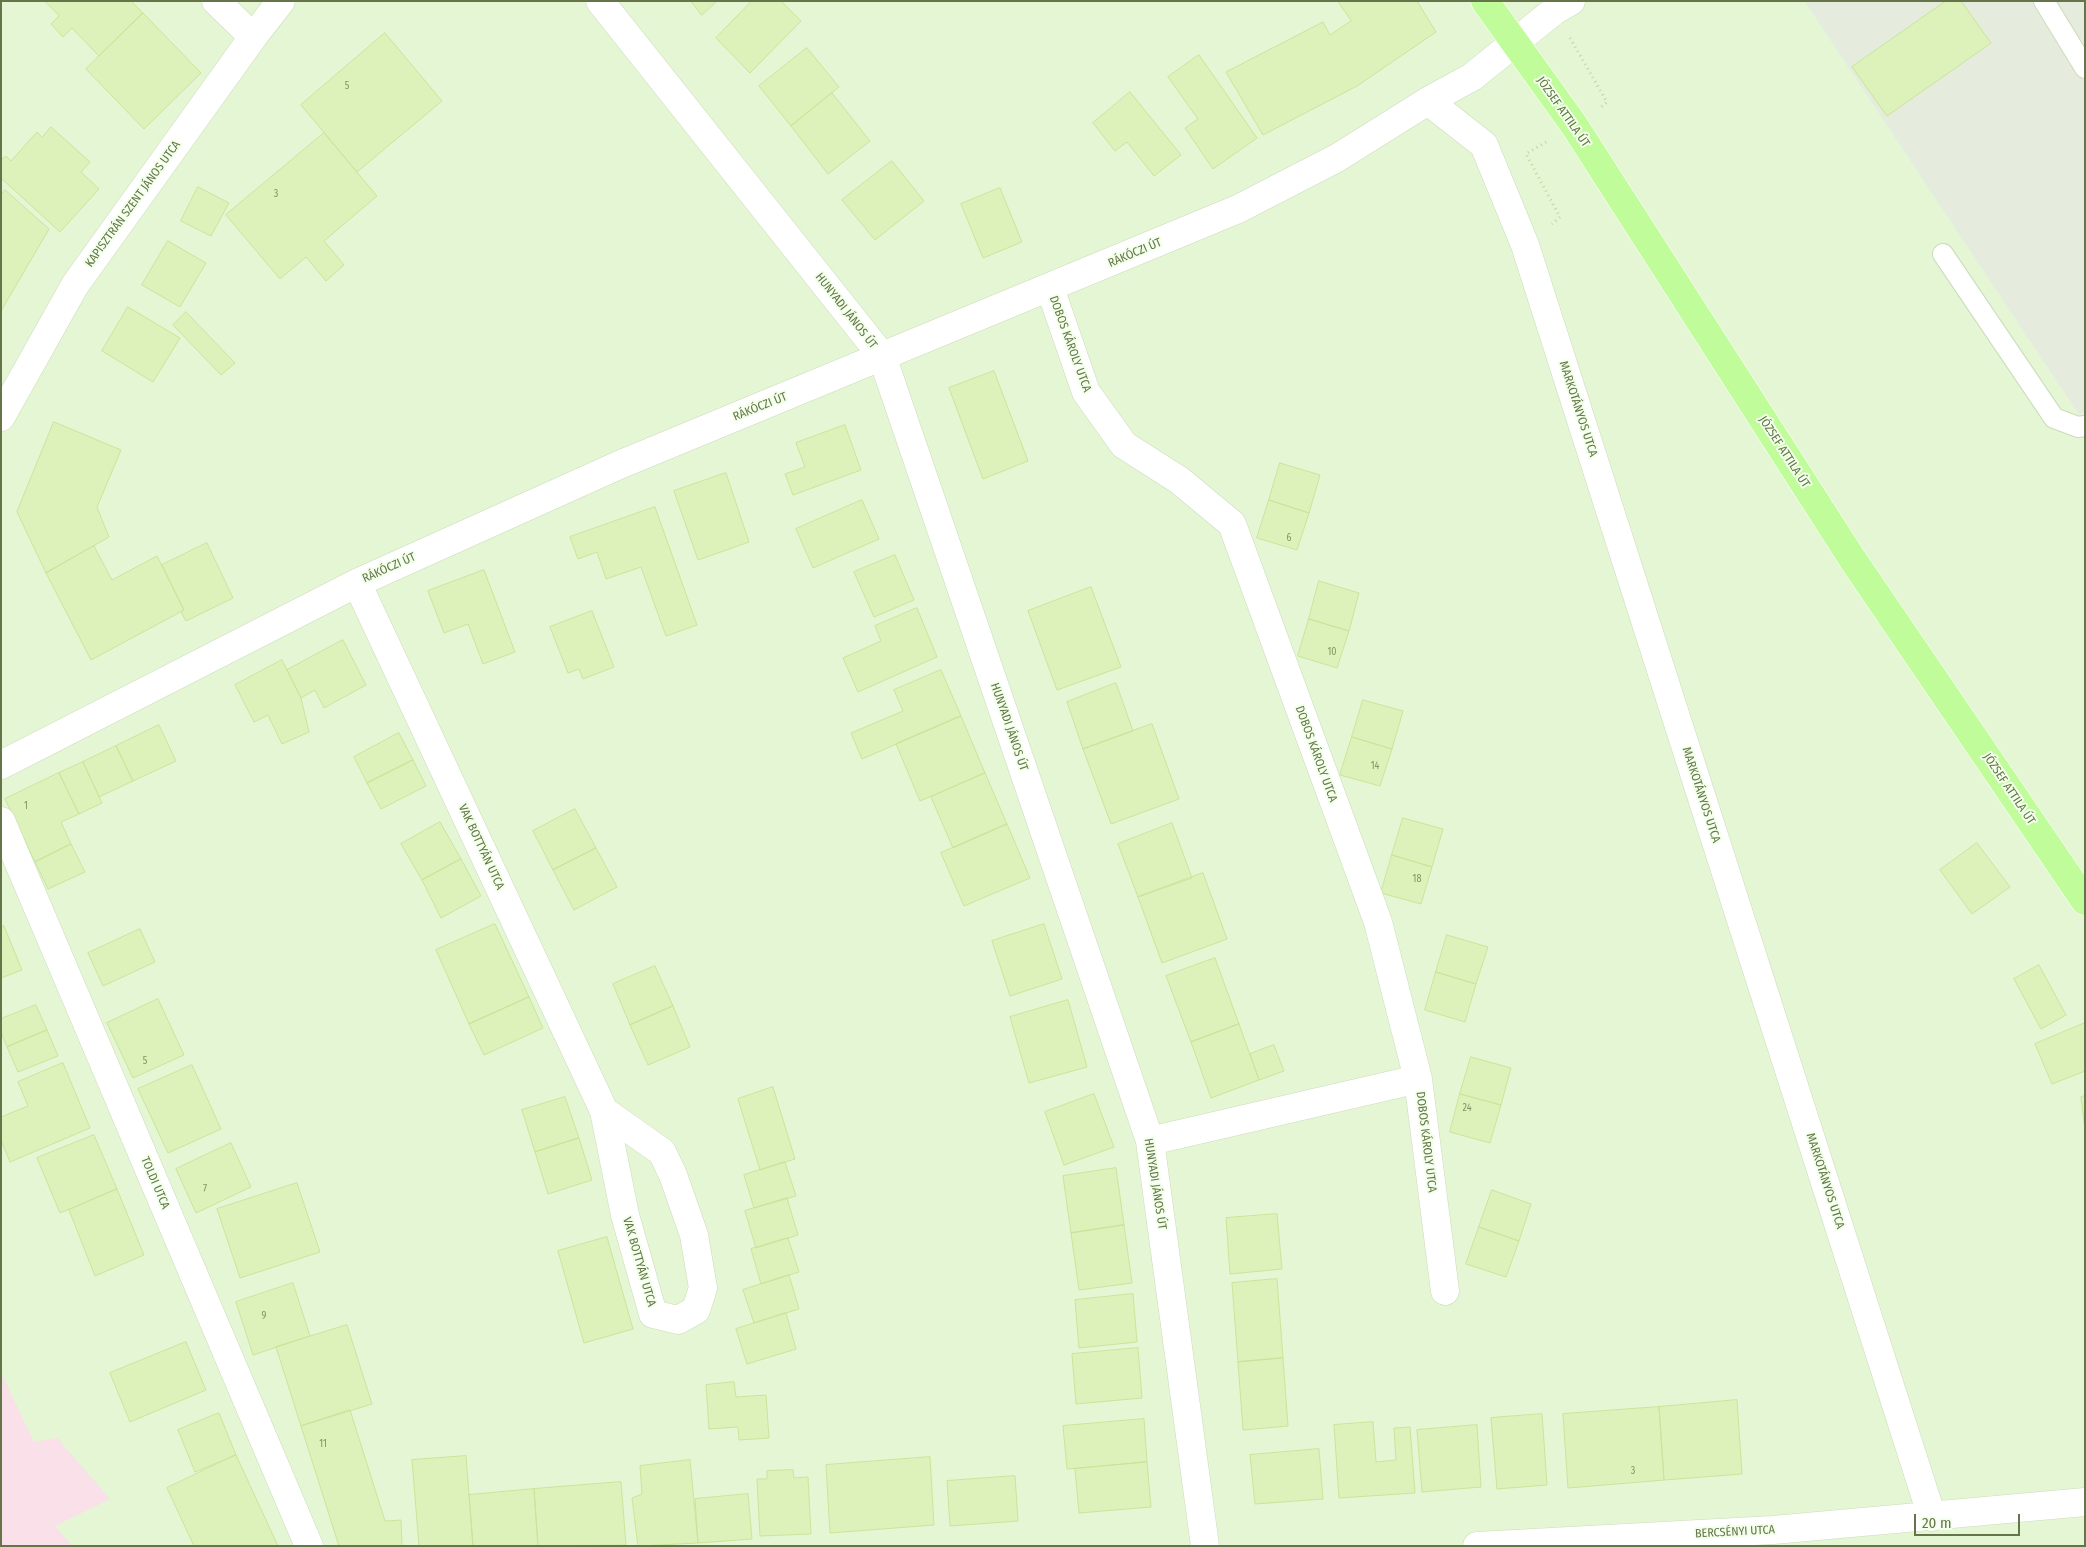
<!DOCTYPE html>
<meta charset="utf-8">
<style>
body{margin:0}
#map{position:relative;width:2086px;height:1547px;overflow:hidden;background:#edfce3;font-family:"Fira Sans Condensed",sans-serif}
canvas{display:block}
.frame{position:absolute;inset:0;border:2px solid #667549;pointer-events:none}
.scale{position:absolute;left:1914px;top:1514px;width:106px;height:22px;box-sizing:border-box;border:2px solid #667549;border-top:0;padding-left:6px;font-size:15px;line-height:18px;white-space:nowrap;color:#667549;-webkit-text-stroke:4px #f2ffea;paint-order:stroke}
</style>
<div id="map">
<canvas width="2086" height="1547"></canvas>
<div class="frame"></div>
<div class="scale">20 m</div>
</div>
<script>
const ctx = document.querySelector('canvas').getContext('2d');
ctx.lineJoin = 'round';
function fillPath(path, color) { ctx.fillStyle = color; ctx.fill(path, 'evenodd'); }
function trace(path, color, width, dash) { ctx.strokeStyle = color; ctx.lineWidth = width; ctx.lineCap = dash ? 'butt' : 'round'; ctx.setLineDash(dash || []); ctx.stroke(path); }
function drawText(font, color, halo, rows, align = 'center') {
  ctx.font = font + ' "Fira Sans Condensed",sans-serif'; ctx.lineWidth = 4; ctx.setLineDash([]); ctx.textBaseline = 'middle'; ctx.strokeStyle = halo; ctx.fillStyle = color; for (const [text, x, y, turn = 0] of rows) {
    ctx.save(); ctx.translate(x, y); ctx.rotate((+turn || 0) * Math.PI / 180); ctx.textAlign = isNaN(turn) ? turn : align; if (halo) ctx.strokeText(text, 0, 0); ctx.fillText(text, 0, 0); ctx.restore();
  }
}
const residential = new Path2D(`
 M 1,1 L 1804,1 L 2079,415 L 2085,412 L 2085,1546 L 1,1546 Z`);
const industrial = new Path2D(`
 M 1804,1 L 2085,1 L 2085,412 L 2079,415 Z`);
const education = new Path2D(`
 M 1,1373 L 34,1442 L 57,1438 L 110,1499 L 55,1526 L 72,1546 L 1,1546 Z`);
const building = new Path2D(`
 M 45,1 L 131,1 L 143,13 L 99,56 L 72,28 L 63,37 L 51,24 L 59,16 Z
 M 691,1 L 717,1 L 702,15 Z
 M 752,1 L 781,1 L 801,21 L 750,73 L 716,38 Z
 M 1338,1 L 1417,1 L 1436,32 L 1357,86 L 1263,135 L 1226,72 L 1323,22 L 1330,35 L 1351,21 Z
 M 1946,1 L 1961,1 L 1991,43 L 1887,116 L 1852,67 Z
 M 143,13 L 201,73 L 144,129 L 86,69 Z
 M 385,33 L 442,101 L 357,172 L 301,105 Z
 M 807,48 L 839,87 L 791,126 L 759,86 Z
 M 1199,55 L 1257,138 L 1213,169 L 1185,128 L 1198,119 L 1168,77 Z
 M 1130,92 L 1181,155 L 1154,176 L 1127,142 L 1115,151 L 1093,123 Z
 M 832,93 L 870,141 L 828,174 L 791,126 Z
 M 51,127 L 90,162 L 81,172 L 99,189 L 60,232 L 1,178 L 1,160 L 6,156 L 11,161 L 37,132 L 42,137 Z
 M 324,133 L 377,196 L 324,241 L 344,265 L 326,281 L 306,257 L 280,279 L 226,215 Z
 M 892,161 L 924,201 L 875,240 L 842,200 Z
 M 198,187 L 229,203 L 211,236 L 181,221 Z
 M 1000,188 L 1022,242 L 983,258 L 961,204 Z
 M 5,190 L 49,229 L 1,311 L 1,195 Z
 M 168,241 L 206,263 L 180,307 L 142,285 Z
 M 128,307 L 180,338 L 153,382 L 102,351 Z
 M 186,312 L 235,363 L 221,375 L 173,325 Z
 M 994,371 L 1028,461 L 983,479 L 949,388 Z
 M 54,422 L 121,450 L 97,507 L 109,537 L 46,573 L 17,512 Z
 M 845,425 L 861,470 L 793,495 L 785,474 L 805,467 L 796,443 Z
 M 1280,463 L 1320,475 L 1309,513 L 1269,500 Z
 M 726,473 L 749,542 L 698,560 L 674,491 Z
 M 862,500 L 879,539 L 813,568 L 796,529 Z
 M 1269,500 L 1309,513 L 1297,550 L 1257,538 Z
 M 655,507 L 697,625 L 666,636 L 641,567 L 606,579 L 597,552 L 578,559 L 570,537 Z
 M 207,543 L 233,598 L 186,621 L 181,612 L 184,610 L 162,565 Z
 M 94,546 L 112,580 L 157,556 L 184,610 L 91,660 L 46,573 Z
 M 895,555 L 914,600 L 874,617 L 854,572 Z
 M 484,570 L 515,652 L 483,664 L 468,624 L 444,633 L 428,591 Z
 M 1319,581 L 1359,593 L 1349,631 L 1309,619 Z
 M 1091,587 L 1121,667 L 1057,690 L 1028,611 Z
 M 917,608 L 937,657 L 858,692 L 843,658 L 881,641 L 875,626 Z
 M 592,611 L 614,667 L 583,679 L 579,669 L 568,673 L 550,627 Z
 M 1309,619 L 1349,631 L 1337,668 L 1298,656 Z
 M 343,640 L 366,685 L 324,708 L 315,690 L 301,698 L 287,670 Z
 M 282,660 L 301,698 L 309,732 L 282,744 L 268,715 L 254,722 L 235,685 Z
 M 941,670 L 961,716 L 862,759 L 851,733 L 903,711 L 894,690 Z
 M 1116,683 L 1133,731 L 1083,749 L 1067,702 Z
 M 1363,700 L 1403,711 L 1392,749 L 1352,737 Z
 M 961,716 L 985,773 L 920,801 L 896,744 Z
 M 1152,724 L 1179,799 L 1111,824 L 1083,749 Z
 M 159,725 L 176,761 L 133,781 L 116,746 Z
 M 399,733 L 413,760 L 367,783 L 354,757 Z
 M 1352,737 L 1392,749 L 1380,786 L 1340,775 Z
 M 116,746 L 133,781 L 99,797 L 83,762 Z
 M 413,760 L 426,786 L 381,809 L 367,783 Z
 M 83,762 L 102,803 L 79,814 L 59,773 Z
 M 59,773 L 79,814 L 61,822 L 71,844 L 35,862 L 5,799 Z
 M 985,773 L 1007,824 L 953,848 L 931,797 Z
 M 575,809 L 596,848 L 553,870 L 533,831 Z
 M 1403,818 L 1443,829 L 1432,867 L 1392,855 Z
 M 440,822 L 461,859 L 422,880 L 401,844 Z
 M 1172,823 L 1192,878 L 1138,897 L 1118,844 Z
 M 1007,824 L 1030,878 L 964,906 L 941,853 Z
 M 1977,843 L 2010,887 L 1972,914 L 1940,870 Z
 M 71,844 L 85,872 L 48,889 L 35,862 Z
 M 596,848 L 617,887 L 574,910 L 553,870 Z
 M 1392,855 L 1432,867 L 1421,904 L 1381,893 Z
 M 461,859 L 481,896 L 441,918 L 422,880 Z
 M 1203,873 L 1227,939 L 1162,963 L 1138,897 Z
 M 495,924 L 529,997 L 469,1024 L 436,950 Z
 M 1044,924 L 1062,979 L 1010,996 L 992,941 Z
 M 4,926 L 22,970 L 1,978 L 1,927 Z
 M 140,929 L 155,962 L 103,986 L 88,953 Z
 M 1447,935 L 1488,947 L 1476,984 L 1436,972 Z
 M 1215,958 L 1239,1024 L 1191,1042 L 1166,976 Z
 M 2039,965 L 2066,1015 L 2041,1029 L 2014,979 Z
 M 655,966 L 673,1006 L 630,1025 L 613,984 Z
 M 1436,972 L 1476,984 L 1465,1022 L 1425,1010 Z
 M 529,997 L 543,1028 L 484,1055 L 469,1024 Z
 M 158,999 L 184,1055 L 133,1078 L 107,1023 Z
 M 1068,1000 L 1087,1067 L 1029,1083 L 1010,1017 Z
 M 36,1005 L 47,1030 L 7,1047 L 1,1032 L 1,1019 Z
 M 673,1006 L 690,1047 L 648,1065 L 630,1025 Z
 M 2085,1023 L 2085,1071 L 2052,1084 L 2035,1044 Z
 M 1239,1024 L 1259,1080 L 1211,1098 L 1191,1042 Z
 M 47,1030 L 58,1056 L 18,1072 L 7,1047 Z
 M 1274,1045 L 1284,1071 L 1259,1080 L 1250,1054 Z
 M 1471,1057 L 1511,1068 L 1501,1105 L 1460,1094 Z
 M 63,1063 L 90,1128 L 10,1162 L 1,1140 L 1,1117 L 28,1106 L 18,1082 Z
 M 192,1065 L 221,1129 L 168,1153 L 138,1089 Z
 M 773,1087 L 795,1159 L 760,1170 L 738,1099 Z
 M 1094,1094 L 1114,1147 L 1064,1165 L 1045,1112 Z
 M 1460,1094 L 1501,1105 L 1490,1143 L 1450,1132 Z
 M 2085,1096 L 2085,1130 L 2081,1097 Z
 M 565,1097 L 579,1138 L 535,1152 L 522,1110 Z
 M 94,1135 L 117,1189 L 60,1213 L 37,1158 Z
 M 579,1138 L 592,1180 L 548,1194 L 535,1152 Z
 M 231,1143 L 251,1187 L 196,1213 L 176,1169 Z
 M 785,1162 L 796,1196 L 754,1208 L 744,1175 Z
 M 1116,1168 L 1124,1225 L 1071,1233 L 1063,1176 Z
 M 297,1183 L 320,1252 L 240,1278 L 217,1209 Z
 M 117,1189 L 144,1255 L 95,1276 L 69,1210 Z
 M 1492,1190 L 1531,1204 L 1519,1241 L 1479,1227 Z
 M 787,1198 L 798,1235 L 756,1248 L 745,1211 Z
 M 1277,1214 L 1282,1269 L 1230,1274 L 1226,1218 Z
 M 1124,1225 L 1132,1283 L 1079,1290 L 1071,1233 Z
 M 1479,1227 L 1519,1241 L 1506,1277 L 1466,1264 Z
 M 607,1237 L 633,1329 L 584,1343 L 558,1251 Z
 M 788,1238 L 799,1272 L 761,1284 L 751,1249 Z
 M 789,1275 L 799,1309 L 754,1323 L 743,1290 Z
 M 1277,1279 L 1283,1358 L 1238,1362 L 1232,1283 Z
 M 293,1283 L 310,1336 L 253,1355 L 236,1302 Z
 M 1133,1294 L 1137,1342 L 1079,1348 L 1075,1300 Z
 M 786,1313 L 796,1349 L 747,1364 L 736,1329 Z
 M 347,1325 L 372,1404 L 301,1426 L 276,1347 Z
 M 186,1342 L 206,1390 L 130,1422 L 110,1373 Z
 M 1138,1348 L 1142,1398 L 1076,1404 L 1072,1354 Z
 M 1283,1358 L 1288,1426 L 1243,1430 L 1238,1362 Z
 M 734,1382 L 736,1397 L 766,1395 L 769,1438 L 739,1440 L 738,1427 L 709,1429 L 706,1385 Z
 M 1737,1400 L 1742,1474 L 1664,1480 L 1659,1407 Z
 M 1659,1407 L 1664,1480 L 1568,1488 L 1563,1414 Z
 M 350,1410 L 385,1521 L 401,1520 L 402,1546 L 339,1546 L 301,1426 Z
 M 219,1413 L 236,1455 L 195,1472 L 178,1430 Z
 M 1542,1414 L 1547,1485 L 1497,1489 L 1491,1418 Z
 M 1144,1419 L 1147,1462 L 1067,1469 L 1063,1426 Z
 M 1373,1422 L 1376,1462 L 1396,1460 L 1394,1428 L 1410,1427 L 1415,1493 L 1339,1498 L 1334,1425 Z
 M 1477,1425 L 1481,1487 L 1422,1492 L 1417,1430 Z
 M 1319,1449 L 1323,1499 L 1255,1504 L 1250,1455 Z
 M 236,1455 L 278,1546 L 194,1546 L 167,1488 Z
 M 466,1456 L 473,1546 L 419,1546 L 412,1460 Z
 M 930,1457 L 934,1525 L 830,1533 L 826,1465 Z
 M 690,1460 L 698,1543 L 638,1546 L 632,1498 L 642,1494 L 640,1466 Z
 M 1147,1462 L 1151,1507 L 1079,1513 L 1075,1469 Z
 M 793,1470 L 794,1478 L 808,1477 L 811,1534 L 760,1536 L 757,1479 L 767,1479 L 767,1471 Z
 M 1015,1476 L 1018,1521 L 950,1526 L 947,1481 Z
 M 621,1482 L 626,1545 L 538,1546 L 534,1489 Z
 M 534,1489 L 538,1546 L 473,1546 L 469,1495 Z
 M 748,1494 L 752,1539 L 698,1543 L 695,1499 Z`);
const path = new Path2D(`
 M 1570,38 L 1607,102 L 1600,108
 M 1546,142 L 1526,154 L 1560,217 L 1552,224`);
const service = new Path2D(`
 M 2044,1 L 2085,68
 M 1943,254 L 2054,418 L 2078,427 L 2085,426`);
const minor = new Path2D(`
 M 216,1 L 253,37
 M 600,1 L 882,356 L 1150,1141 L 1205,1546
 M 1428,101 L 1484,145 L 1525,245 L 1932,1517
 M 1050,288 L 1086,392 L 1124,445 L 1179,480 L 1232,524 L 1378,922 L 1418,1079 L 1445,1291
 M 1,417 L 75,285 L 253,37 L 281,1
 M 357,583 L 604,1111 L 625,1215 L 653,1314 L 678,1320 L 696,1310 L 703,1288 L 694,1235 L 673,1175 L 662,1152 L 604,1111
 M 1,765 L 357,583 L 619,465 L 1238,209 L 1337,158 L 1428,101 L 1472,77 L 1554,11 L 1571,1
 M 1,821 L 309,1546
 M 1150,1141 L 1418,1079
 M 1477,1546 L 1773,1530 L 2085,1502`);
const primary = new Path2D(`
 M 1485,1 L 1574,125 L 1853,560 L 2085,901`);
const numberNames = [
 ["5",347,86],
 ["3",276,194],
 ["6",1289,538],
 ["10",1332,652],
 ["14",1375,766],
 ["1",26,806],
 ["18",1417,879],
 ["5",145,1061],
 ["24",1467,1108],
 ["7",205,1189],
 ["9",264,1316],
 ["11",323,1444],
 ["3",1633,1471]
];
const streetNames = [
 ["JÓZSEF ATTILA ÚT",1563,112,55],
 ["KAPISZTRÁN SZENT JÁNOS UTCA",133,204,-54],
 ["RÁKÓCZI ÚT",1135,253,-23],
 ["HUNYADI JÁNOS ÚT",846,311,52],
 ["DOBOS KÁROLY UTCA",1070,344,70],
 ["RÁKÓCZI ÚT",760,407,-22],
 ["MARKOTÁNYOS UTCA",1578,409,72],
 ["JÓZSEF ATTILA ÚT",1784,452,57],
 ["RÁKÓCZI ÚT",389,568,-24],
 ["HUNYADI JÁNOS ÚT",1009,727,71],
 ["DOBOS KÁROLY UTCA",1316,754,70],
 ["JÓZSEF ATTILA ÚT",2009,789,56],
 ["MARKOTÁNYOS UTCA",1701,795,72],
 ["VAK BOTTYÁN UTCA",481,847,65],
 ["DOBOS KÁROLY UTCA",1426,1142,83],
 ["MARKOTÁNYOS UTCA",1825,1181,72],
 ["TOLDI UTCA",155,1183,67],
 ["HUNYADI JÁNOS ÚT",1155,1184,81],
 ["VAK BOTTYÁN UTCA",639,1262,74],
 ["BERCSÉNYI UTCA",1735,1532,-3]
];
fillPath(residential, '#e4f6d4');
fillPath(industrial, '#e5ecde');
fillPath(education, '#f9e0e9');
fillPath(building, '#ddf2ba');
trace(building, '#cae59a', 1);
trace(service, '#ccdcba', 22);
trace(minor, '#ccdcba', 29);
trace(primary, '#fff', 29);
trace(path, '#c1d79d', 3, [1, 4]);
trace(service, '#fff', 20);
trace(minor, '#fff', 28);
trace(primary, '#c0fc9a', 28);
drawText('10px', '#849465', null, numberNames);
drawText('12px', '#667549', '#f2ffea', streetNames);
</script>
